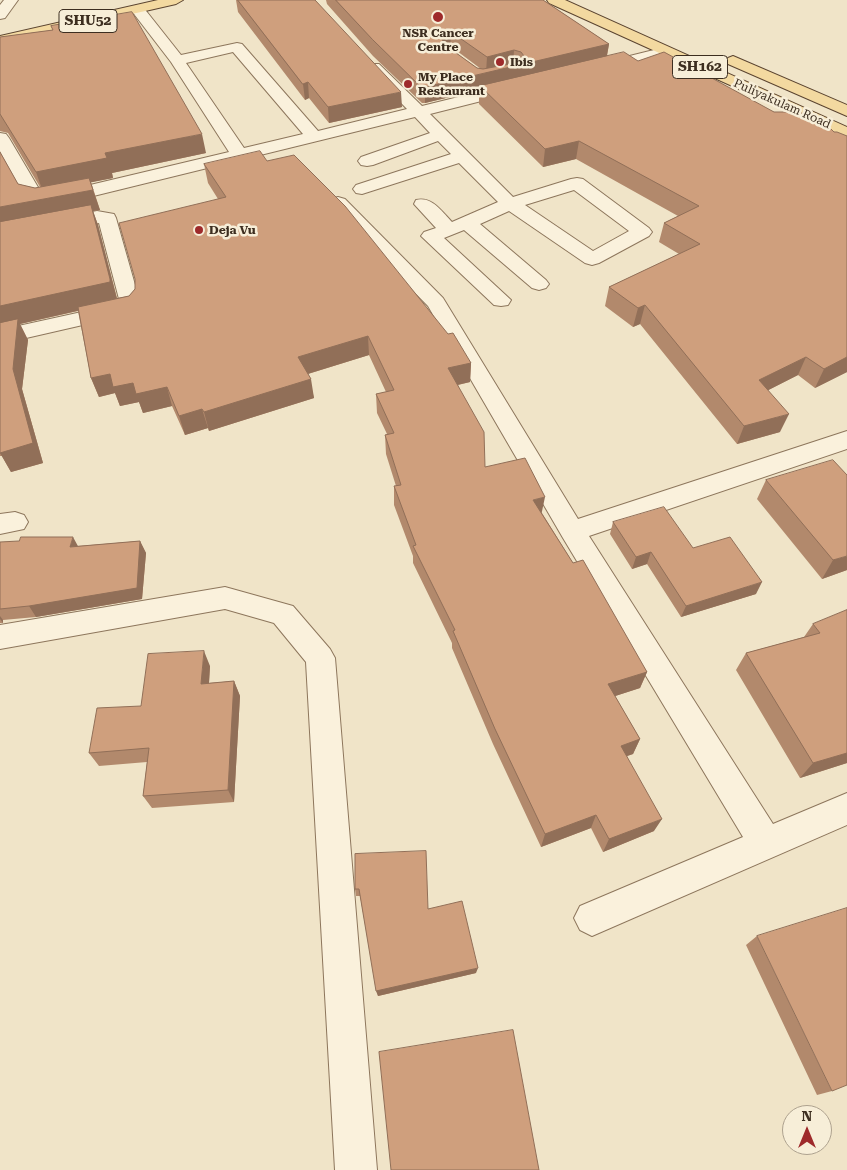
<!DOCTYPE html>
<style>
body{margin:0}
#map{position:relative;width:847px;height:1170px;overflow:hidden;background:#f0e4c8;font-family:"Roboto Serif",serif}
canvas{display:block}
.north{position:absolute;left:782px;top:1105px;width:50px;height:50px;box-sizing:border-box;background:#f7eed8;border:1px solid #ada18e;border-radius:50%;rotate:0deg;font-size:14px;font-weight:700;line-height:20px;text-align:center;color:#3d2e20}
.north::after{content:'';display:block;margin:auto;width:18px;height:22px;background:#9e2a2b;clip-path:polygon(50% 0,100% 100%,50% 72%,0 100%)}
</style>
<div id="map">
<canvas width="847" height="1170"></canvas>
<div class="north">N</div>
</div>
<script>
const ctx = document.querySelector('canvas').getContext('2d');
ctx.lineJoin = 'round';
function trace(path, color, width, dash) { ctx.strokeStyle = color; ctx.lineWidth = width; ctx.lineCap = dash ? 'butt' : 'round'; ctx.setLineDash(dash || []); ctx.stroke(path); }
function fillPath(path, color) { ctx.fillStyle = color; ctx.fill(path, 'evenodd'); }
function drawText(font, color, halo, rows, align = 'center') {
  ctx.font = font + ' "Roboto Serif",serif'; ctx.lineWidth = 5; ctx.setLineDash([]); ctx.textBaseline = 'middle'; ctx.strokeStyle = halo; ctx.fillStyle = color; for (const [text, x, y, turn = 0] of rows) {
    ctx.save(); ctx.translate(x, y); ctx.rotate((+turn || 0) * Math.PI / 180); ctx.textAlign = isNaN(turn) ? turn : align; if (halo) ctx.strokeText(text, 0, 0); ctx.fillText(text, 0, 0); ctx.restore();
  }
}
const minor = new Path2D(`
 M 4,0 L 18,0 L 5,18 L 0,19 L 0,5 Z
 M 138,6 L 143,7 L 181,55 L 237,43 L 242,44 L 318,131 L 407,109 L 366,67 L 369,64 L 379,64 L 422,106 L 515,83 L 521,85 L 523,88 L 521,91 L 430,114 L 513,197 L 571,179 L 577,178 L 583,179 L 649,228 L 652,232 L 649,236 L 599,263 L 592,265 L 585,263 L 509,211 L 480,224 L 546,280 L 549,284 L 546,288 L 539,290 L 532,288 L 464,230 L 444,238 L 511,300 L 508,305 L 501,306 L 494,305 L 421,236 L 424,232 L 436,228 L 414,204 L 416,200 C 432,196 442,212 452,222 L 498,202 L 459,163 L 362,194 L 356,193 L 353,189 L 356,185 L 451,154 L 438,141 L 373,165 L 367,166 L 361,165 L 358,161 L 361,157 L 430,133 L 415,117 L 69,202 L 42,206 L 26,202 L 0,154 L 0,133 L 6,134 L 9,138 L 42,194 L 69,190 L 229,152 L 171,62 L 131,10 L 133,7 ZM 233,52 L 303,134 L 244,148 L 186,63 ZM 574,190 L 629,231 L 593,251 L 525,205 Z
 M 666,47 L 671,49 L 674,52 L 671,55 L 598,73 L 593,71 L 590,68 L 593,65 Z
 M 338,197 L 345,199 L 443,298 L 578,519 L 847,431 L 847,449 L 589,536 L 773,824 L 847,793 L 847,825 L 592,936 L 580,930 L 574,918 L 580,906 L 743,837 L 563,538 L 428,306 L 331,207 L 329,203 L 331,199 Z
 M 97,211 L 114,214 L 116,218 L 139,299 L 139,308 L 135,313 L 0,344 L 0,330 L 118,304 L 119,299 L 99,223 L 0,243 L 0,231 Z
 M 15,512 L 24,515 L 28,522 L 24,529 L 0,534 L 0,514 Z
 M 225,587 L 293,606 L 330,649 L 335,658 L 377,1170 L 335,1170 L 306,662 L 274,623 L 225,609 L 0,649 L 0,625 Z`);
const major = new Path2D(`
 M 158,0 L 183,0 L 176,4 L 0,44 L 0,36 Z
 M 547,0 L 565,0 L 847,127 L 847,138 L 549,3 Z
 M 733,56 L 847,105 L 847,116 L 728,64 L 725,61 L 728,58 Z`);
const wall = new Path2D(`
 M 236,0 L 315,0 L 402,107 L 329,123 L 309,98 L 305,100 L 238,12 Z
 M 326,0 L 543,0 L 609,44 L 607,56 L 638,61 L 774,112 L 847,136 L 847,372 L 815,388 L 798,375 L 768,390 L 780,432 L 737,444 L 640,324 L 633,327 L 605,306 L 609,287 L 679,254 L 659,242 L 664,223 L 678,216 L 576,159 L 543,167 L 479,104 L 479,90 L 425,103 L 422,103 L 373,56 L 327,4 ZM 452,50 L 457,51 L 481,69 L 477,68 Z
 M 51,26 L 206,153 L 112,173 L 113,178 L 91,182 L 100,210 L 93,211 L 98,225 L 117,298 L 129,296 L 218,199 L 208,183 L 204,164 L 267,161 L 471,363 L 470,382 L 458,385 L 485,467 L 542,513 L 573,563 L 647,672 L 640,688 L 615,696 L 640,739 L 633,754 L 627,756 L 654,831 L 603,852 L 591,828 L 541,847 L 493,744 L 452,648 L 452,643 L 413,563 L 413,556 L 394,505 L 394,486 L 396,486 L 386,454 L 385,435 L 387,434 L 377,413 L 376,394 L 386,392 L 369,355 L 308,374 L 314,398 L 209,431 L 208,428 L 185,435 L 172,406 L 143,413 L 139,402 L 120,406 L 115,393 L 99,397 L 91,378 L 78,311 L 20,324 L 28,340 L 22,389 L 43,463 L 11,472 L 2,456 L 0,456 L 0,152 L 18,184 L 35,188 L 40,187 L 8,133 L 0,131 L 0,37 L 53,30 Z
 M 766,480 L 847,570 L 822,579 L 757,499 Z
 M 613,522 L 693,548 L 756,594 L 681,617 L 647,564 L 632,569 L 610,534 Z
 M 140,541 L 146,553 L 142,599 L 36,617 L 3,620 L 3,623 L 0,623 L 0,542 L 78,546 Z
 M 847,610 L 847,763 L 800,778 L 736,670 L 746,653 L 804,637 L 813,624 Z
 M 210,666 L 209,683 L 234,681 L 240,696 L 234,802 L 152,808 L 143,796 L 147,762 L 99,766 L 89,753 L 141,706 Z
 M 355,854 L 428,909 L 476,973 L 378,996 L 360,896 L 356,896 L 355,889 Z
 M 757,936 L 832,1091 L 817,1095 L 746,945 Z`);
const shadedWall = new Path2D(`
 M 451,34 L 450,49 L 442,55 L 442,39 Z
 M 609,44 L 606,60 L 480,86 L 479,90 L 425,103 L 425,87 L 486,73 L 487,57 L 514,50 L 513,66 Z
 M 308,82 L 309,98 L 305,100 L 303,84 Z
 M 401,92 L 402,107 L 329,123 L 328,107 Z
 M 202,134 L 206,153 L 112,173 L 113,178 L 43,192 L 36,172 L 105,153 Z
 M 579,141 L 576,159 L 543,167 L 545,149 Z
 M 93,190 L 100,210 L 93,211 L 98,225 L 117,299 L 116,302 L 20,324 L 28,340 L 22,389 L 43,463 L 11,472 L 0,453 L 0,207 Z
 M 645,305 L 640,324 L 633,327 L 638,308 Z
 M 368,336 L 369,355 L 301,376 L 298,357 Z
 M 806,357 L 798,375 L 751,399 L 759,380 Z
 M 847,357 L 847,372 L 815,388 L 824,369 Z
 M 471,363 L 470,382 L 448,387 L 448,368 Z
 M 110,374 L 167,387 L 172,406 L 143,413 L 139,402 L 120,406 L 115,393 L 99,397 L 91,378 Z
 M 311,379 L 314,398 L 209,431 L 204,412 Z
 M 202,409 L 208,428 L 185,435 L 179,416 Z
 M 789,414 L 780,432 L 737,444 L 744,426 Z
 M 545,497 L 541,516 L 533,500 Z
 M 73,537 L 79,548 L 70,547 Z
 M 140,541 L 146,553 L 142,599 L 36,617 L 29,606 Z
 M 651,552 L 647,564 L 632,569 L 636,557 Z
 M 847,556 L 847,570 L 822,579 L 833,560 Z
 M 762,582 L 756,594 L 681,617 L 686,606 Z
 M 0,616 L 3,620 L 3,623 L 0,619 Z
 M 204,651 L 210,666 L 208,699 L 201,684 Z
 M 647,672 L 640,688 L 603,700 L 608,684 Z
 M 234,681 L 240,696 L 234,802 L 228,790 Z
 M 640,739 L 633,754 L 615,760 L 621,746 Z
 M 847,753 L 847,763 L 800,778 L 813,763 Z
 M 596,815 L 591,828 L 541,847 L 545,834 Z
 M 662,819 L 654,831 L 603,852 L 609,839 Z
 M 478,968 L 476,973 L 378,996 L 376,991 Z`);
const building = new Path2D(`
 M 238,0 L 315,0 L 401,92 L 328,107 L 308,82 L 303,84 Z
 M 336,0 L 543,0 L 609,44 L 425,87 L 421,87 L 373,40 ZM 451,34 L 457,36 L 487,57 L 514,50 L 521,52 L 524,56 L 521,62 L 483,69 L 477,68 L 445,45 L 442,39 Z
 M 132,12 L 202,134 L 105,153 L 107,158 L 36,172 L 0,114 L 0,37 L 53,30 L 51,26 Z
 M 624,52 L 638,61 L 664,52 L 774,112 L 798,112 L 821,119 L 834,132 L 837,132 L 847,136 L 847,357 L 824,369 L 806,357 L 759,380 L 789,414 L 744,426 L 645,305 L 638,308 L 609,287 L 700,244 L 664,223 L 699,206 L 579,141 L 545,149 L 480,86 Z
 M 260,151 L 267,161 L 294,155 L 345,206 L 448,334 L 453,333 L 471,363 L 448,368 L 484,432 L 485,467 L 525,458 L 545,497 L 533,500 L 573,563 L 583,560 L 647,672 L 608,684 L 640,739 L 621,746 L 662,819 L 609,839 L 596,815 L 545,834 L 495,729 L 453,631 L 455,630 L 413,546 L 416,545 L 394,486 L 401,485 L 385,435 L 394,433 L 376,394 L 394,390 L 368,336 L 298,357 L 311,379 L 204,412 L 202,409 L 179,416 L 167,387 L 136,394 L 133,383 L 113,387 L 110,374 L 91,378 L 78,307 L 129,296 L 135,289 L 135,279 L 119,223 L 226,197 L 204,164 Z
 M 0,152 L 18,184 L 35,188 L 89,178 L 93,190 L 0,207 Z
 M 91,205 L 110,279 L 110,282 L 0,306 L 0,222 Z
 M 18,319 L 13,369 L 33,443 L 0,453 L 0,323 Z
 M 833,460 L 847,475 L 847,556 L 833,560 L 766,480 Z
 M 664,507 L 693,548 L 730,537 L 762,582 L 686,606 L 651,552 L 636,557 L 613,522 Z
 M 21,537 L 73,537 L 70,547 L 140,541 L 137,588 L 29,606 L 0,609 L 0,542 L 19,541 Z
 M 847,610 L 847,753 L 813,763 L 746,653 L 820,633 L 813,624 Z
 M 204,651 L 201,684 L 234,681 L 228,790 L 143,796 L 149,748 L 89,753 L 97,708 L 141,706 L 148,654 Z
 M 426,851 L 428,909 L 462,901 L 478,968 L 376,991 L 359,889 L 355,889 L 355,854 Z
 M 847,908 L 847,1085 L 832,1091 L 757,936 Z
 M 513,1030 L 539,1170 L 391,1170 L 379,1052 Z`);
const markers = [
 [438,17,6,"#9e2a2b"],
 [500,62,5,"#9e2a2b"],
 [408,84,5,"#9e2a2b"],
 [199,230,5,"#9e2a2b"]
];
const farPoinames = [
 ["NSR Cancer",438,33,"center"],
 ["Centre",438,47,"center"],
 ["Ibis",510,62],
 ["My Place",418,77],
 ["Restaurant",418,91],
 ["Deja Vu",209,230]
];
const farStreetnames = [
 ["Puliyakulam Road",782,104,24]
];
const shields = [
 [88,21,58],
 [700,67,55]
];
const shieldNames = [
 ["SHU52",88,21],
 ["SH162",700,67]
];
trace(minor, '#8d765c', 2);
trace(major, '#5b4430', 2);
fillPath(minor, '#faf1dc');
fillPath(major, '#f3d9a0');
fillPath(wall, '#b2896c');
fillPath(shadedWall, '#916f58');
fillPath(building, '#cf9f7d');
trace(building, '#916f58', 1);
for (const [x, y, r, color] of markers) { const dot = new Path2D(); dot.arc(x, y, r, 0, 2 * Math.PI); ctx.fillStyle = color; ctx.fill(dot); trace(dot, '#f7eed8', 2); }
drawText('bold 12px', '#3d2e20', '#f7eed8', farPoinames, 'left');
drawText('12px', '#3d2e20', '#f7eed8', farStreetnames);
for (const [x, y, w] of shields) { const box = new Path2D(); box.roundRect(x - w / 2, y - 11.5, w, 23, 4); ctx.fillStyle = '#f7eed8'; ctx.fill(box); trace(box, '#3d2e20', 1); }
drawText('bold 14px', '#3d2e20', null, shieldNames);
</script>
